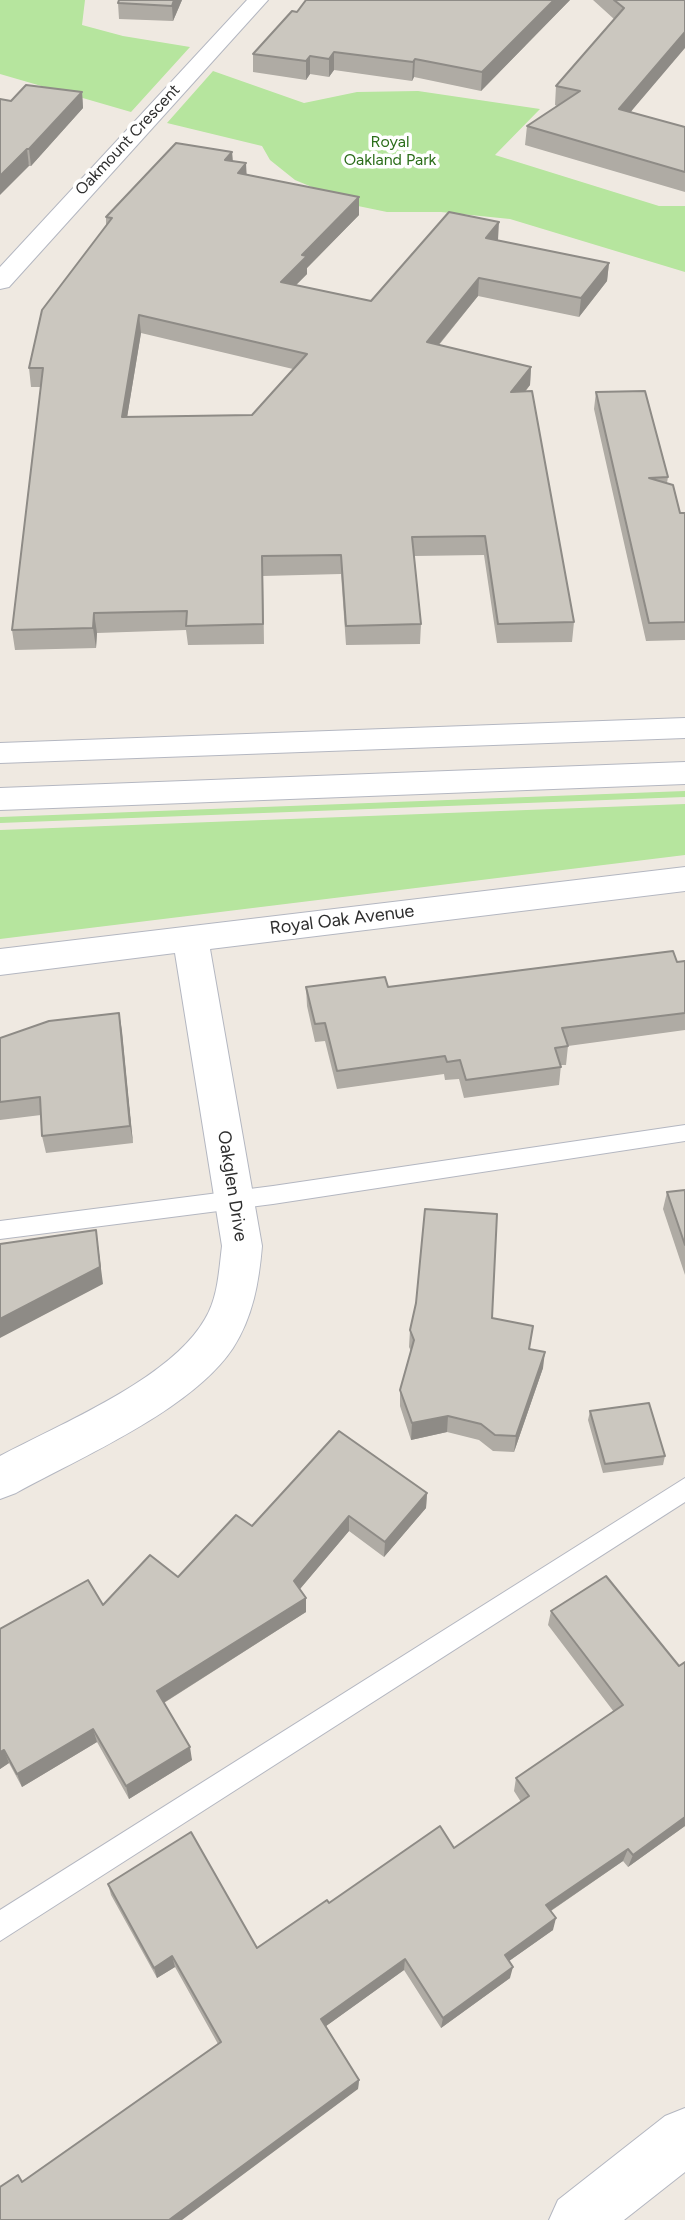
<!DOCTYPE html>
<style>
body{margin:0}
canvas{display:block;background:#efe9e1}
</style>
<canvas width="685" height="2220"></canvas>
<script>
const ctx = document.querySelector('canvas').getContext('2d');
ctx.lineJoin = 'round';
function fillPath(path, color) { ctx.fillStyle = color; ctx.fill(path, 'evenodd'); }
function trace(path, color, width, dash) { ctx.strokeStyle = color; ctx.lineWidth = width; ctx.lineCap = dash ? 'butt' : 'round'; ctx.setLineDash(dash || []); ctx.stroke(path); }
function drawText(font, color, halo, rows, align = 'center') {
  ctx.font = font + ' Figtree,sans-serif'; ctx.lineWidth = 7; ctx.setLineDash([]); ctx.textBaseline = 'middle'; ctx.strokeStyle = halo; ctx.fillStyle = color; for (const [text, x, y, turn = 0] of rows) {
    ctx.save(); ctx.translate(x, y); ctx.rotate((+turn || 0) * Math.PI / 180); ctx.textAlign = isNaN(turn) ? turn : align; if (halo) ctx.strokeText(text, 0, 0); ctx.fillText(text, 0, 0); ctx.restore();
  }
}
const green = new Path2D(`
 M 0,0 L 85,0 L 82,25 L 123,36 L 190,47 L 131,112 L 0,74 Z
 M 213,71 L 304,103 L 357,92 L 418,91 L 540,109 L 495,155 L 659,206 L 685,206 L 685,272 L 510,219 L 441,212 L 387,212 L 358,206 L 295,180 L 270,160 L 262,146 L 167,123 Z
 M 685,791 L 685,797 L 0,823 L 0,817 Z
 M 685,804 L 685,855 L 0,939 L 0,830 Z`);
const service = new Path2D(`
 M 685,1125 L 685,1141 L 273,1204 L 0,1239 L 0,1221 L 273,1186 Z
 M 685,1478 L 685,1502 L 0,1941 L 0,1910 Z`);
const minor = new Path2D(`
 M 247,0 L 268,0 L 9,287 L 0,289 L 0,267 Z
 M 685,867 L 685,891 L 210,949 L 262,1246 C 259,1282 253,1317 233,1348 C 192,1410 81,1457 16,1493 L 0,1499 L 0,1456 C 60,1424 171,1379 205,1319 C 218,1298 219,1270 222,1246 L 175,953 L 0,975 L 0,949 Z
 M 685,2108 L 685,2172 L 624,2220 L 549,2220 L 558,2200 L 665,2116 Z`);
const secondary = new Path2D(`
 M 685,718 L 685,738 L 0,763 L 0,743 Z
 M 685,762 L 685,784 L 0,810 L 0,788 Z`);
const wall = new Path2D(`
 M 182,0 L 173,21 L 119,19 L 118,3 Z
 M 570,0 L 481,91 L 414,77 L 412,81 L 334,70 L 329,77 L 310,74 L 306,80 L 253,72 L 253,54 L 297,12 Z
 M 593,0 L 685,0 L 631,112 L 685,127 L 685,192 L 525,145 L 527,126 L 557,106 L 555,105 L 556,86 L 614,19 Z
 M 82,92 L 83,108 L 31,166 L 29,166 L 11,101 Z
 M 232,152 L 233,161 L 246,163 L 246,174 L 359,215 L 307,268 L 307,274 L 296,285 L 371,301 L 498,240 L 498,241 L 609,263 L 607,281 L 579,317 L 478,296 L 439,345 L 531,367 L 530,385 L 525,392 L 574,622 L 572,642 L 497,643 L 484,555 L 414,556 L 421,624 L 420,644 L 346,645 L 341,574 L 263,576 L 264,644 L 188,645 L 186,630 L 97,633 L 96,648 L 15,650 L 12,630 L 41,387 L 31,387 L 29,368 L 106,226 L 106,217 ZM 141,333 L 293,369 L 252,415 L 127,417 Z
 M 596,392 L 668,477 L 667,483 L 680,513 L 685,513 L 685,640 L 646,641 L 594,409 Z
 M 685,961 L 685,1030 L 568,1046 L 566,1065 L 561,1065 L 559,1085 L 464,1098 L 459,1079 L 445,1080 L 444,1074 L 337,1089 L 325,1041 L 315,1042 L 307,1006 L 306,987 L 388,987 Z
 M 119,1013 L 133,1143 L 46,1153 L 42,1136 L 41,1115 L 0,1120 L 0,1038 Z
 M 685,1190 L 685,1275 L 663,1209 L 667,1192 Z
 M 492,1318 L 530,1349 L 543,1368 L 514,1452 L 493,1451 L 479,1440 L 447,1432 L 411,1440 L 400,1406 L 400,1390 L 411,1351 L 409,1347 L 410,1330 Z
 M 590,1411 L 665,1456 L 663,1465 L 603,1473 L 588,1420 Z
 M 427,1493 L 426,1508 L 384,1557 L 349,1531 L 300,1589 L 306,1612 L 164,1703 L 192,1760 L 129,1799 L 97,1742 L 22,1787 L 9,1763 L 0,1769 L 0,1629 L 103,1605 L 178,1577 L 252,1526 Z
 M 606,1576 L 685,1826 L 628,1867 L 623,1861 L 551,1911 L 553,1930 L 509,1961 L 510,1978 L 441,2028 L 404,1970 L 326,2026 L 359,2080 L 358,2089 L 23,2181 L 218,2044 L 175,1967 L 157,1978 L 111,1895 L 108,1884 L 257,1948 L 329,1903 L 454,1848 L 521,1802 L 514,1791 L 516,1778 L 614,1712 L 548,1625 L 551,1611 Z`);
const shadedWall = new Path2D(`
 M 174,0 L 182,0 L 173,21 L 172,6 Z
 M 554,0 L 570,0 L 481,91 L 482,72 Z
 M 685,32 L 685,48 L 617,128 L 619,109 Z
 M 334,52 L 334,70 L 329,77 L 329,59 Z
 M 310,56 L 310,74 L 306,80 L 306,61 Z
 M 415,59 L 414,77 L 412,81 L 413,62 Z
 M 82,92 L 83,108 L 31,166 L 29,149 Z
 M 27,149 L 29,166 L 0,195 L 0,176 Z
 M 232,152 L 233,169 L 225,160 Z
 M 246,163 L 247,181 L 238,173 Z
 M 359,197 L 359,215 L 307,268 L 307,274 L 281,300 L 281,282 L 302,255 Z
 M 499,222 L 498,240 L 485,256 L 486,238 Z
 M 609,263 L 607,281 L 579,317 L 581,298 Z
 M 479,278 L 478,296 L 426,360 L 427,342 Z
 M 139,315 L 141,333 L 124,436 L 122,417 Z
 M 531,367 L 530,385 L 509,411 L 511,392 Z
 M 94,613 L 97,633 L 96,648 L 93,628 Z
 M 119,1013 L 122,1031 L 133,1143 L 130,1126 Z
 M 96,1230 L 103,1284 L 0,1338 L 0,1319 Z
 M 545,1352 L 543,1368 L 514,1452 L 516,1436 Z
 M 448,1416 L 447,1432 L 411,1440 L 412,1423 Z
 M 427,1493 L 426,1508 L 384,1557 L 385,1542 Z
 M 349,1516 L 349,1531 L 294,1596 L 294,1581 Z
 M 306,1598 L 306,1612 L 160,1705 L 157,1691 Z
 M 93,1729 L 97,1742 L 22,1787 L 17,1774 Z
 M 190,1747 L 192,1760 L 129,1799 L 126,1786 Z
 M 4,1750 L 9,1763 L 0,1769 L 0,1752 Z
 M 685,1817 L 685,1826 L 628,1867 L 633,1855 Z
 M 628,1849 L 623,1861 L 543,1916 L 546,1905 Z
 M 556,1918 L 553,1930 L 502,1966 L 505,1955 Z
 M 172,1956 L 175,1967 L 157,1978 L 154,1968 Z
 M 405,1959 L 404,1970 L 322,2029 L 321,2019 Z
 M 513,1967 L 510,1978 L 441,2028 L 443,2018 Z
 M 359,2080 L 358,2089 L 182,2220 L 169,2220 Z`);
const building = new Path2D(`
 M 119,0 L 174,0 L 172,6 L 118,3 Z
 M 306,0 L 554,0 L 482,72 L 415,59 L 413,62 L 334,52 L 329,59 L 310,56 L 306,61 L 253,54 L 292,11 L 297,12 Z
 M 614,0 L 685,0 L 685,32 L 619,109 L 685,127 L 685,172 L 527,126 L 580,91 L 556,86 L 624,8 Z
 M 26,85 L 82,92 L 29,149 L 27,149 L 0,176 L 0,99 L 11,101 Z
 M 176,143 L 232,152 L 225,160 L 246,163 L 238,173 L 359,197 L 302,255 L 307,256 L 281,282 L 371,301 L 449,212 L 499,222 L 486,238 L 609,263 L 581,298 L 479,278 L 427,342 L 531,367 L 511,392 L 532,391 L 574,622 L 498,624 L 485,536 L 412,537 L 421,624 L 346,626 L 341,555 L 262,556 L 263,624 L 186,626 L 187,611 L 94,613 L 93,628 L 12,630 L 43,368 L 29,368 L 42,310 L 112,218 L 106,217 ZM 139,315 L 307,354 L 252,415 L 122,417 Z
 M 645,391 L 668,477 L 649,478 L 673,485 L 680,513 L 685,513 L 685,622 L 649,623 L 596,392 Z
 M 673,951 L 677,962 L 685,961 L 685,1013 L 562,1028 L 568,1046 L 555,1048 L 561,1067 L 466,1080 L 460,1060 L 447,1062 L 445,1056 L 337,1071 L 325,1023 L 315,1024 L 306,987 L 385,977 L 388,987 Z
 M 119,1013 L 130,1126 L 42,1136 L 40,1097 L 0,1102 L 0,1038 L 49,1021 Z
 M 685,1190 L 685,1245 L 667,1192 Z
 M 425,1209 L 497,1214 L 492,1318 L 533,1326 L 529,1349 L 545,1352 L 516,1436 L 495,1435 L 481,1424 L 448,1416 L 412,1423 L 400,1390 L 414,1340 L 410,1330 L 416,1303 Z
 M 96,1230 L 100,1267 L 0,1319 L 0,1244 Z
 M 649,1403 L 665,1456 L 605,1464 L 590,1411 Z
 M 339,1431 L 427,1493 L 385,1542 L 349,1516 L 294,1581 L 306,1598 L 157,1691 L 190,1747 L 126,1786 L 93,1729 L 17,1774 L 4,1750 L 0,1752 L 0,1629 L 88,1580 L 103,1605 L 150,1555 L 178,1577 L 236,1515 L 252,1526 Z
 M 606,1576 L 679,1666 L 685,1662 L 685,1817 L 633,1855 L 628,1849 L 546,1905 L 556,1918 L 505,1955 L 513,1967 L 443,2018 L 405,1959 L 321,2019 L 359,2080 L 169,2220 L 0,2220 L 0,2187 L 18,2175 L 22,2182 L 221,2042 L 172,1956 L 154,1968 L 108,1884 L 191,1832 L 257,1948 L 327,1900 L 329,1903 L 440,1826 L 454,1848 L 529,1796 L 516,1778 L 623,1705 L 551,1611 Z`);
const farStreetnames = [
 ["Oakmount Crescent",128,140,-47]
];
const farParknames = [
 ["Royal",390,142],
 ["Oakland Park",390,160]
];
const streetNames = [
 ["Royal Oak Avenue",342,920,-7],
 ["Oakglen Drive",232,1186,81]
];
fillPath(green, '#b6e59e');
trace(service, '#b4b7c1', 2);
trace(minor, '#b4b7c1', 2);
trace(secondary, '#b4b7c1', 2);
fillPath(service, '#fff');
fillPath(minor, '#fff');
fillPath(secondary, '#fff');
fillPath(wall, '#afaba4');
fillPath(shadedWall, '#8e8b86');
fillPath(building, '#cbc7bf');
trace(building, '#8e8b86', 2);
drawText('16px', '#2e2e2e', '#fff', farStreetnames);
drawText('16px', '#2c6e1b', '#fff', farParknames);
drawText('18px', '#2e2e2e', '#fff', streetNames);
</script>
